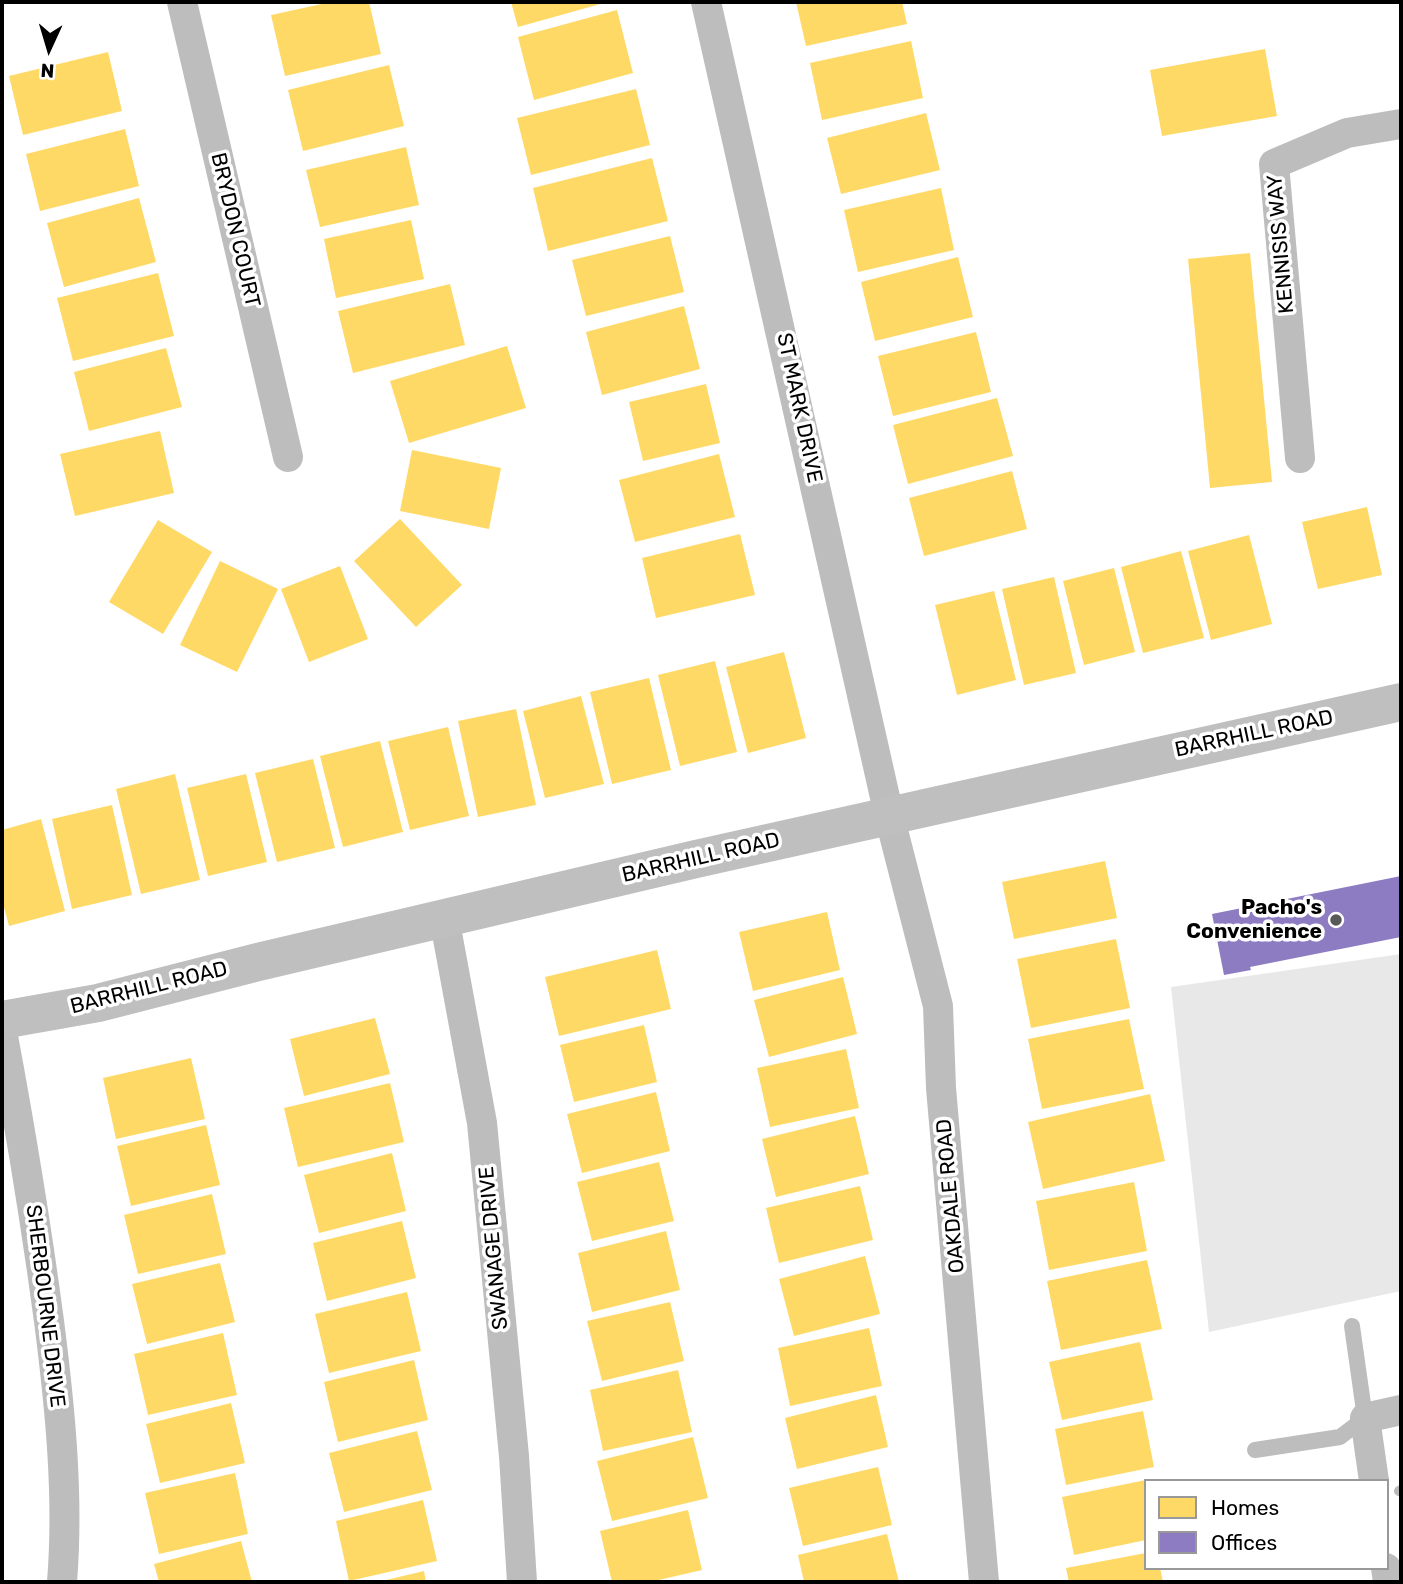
<!DOCTYPE html>
<style>
body{margin:0}
#map{position:relative;width:1403px;height:1584px;overflow:hidden;background:#fff;font-family:Rubik,sans-serif}
canvas{display:block}
.frame{position:absolute;inset:0;border:4px solid #000;pointer-events:none}
.legend{position:absolute;left:1144px;top:1479px;width:245px;height:91px;box-sizing:border-box;background:#fff;border:2px solid #999;margin:0;padding:9px 12px;list-style:none;font-size:21px;color:#000}
.legend li{display:flex;align-items:center;gap:14px;height:35px}
.legend b{width:35px;border:2px solid #999}
.north{position:absolute;left:14px;top:14px;width:70px;height:70px;-webkit-text-stroke:5px #fff;paint-order:stroke;rotate:184deg;font-size:19px;font-weight:700;line-height:28px;text-align:center;color:#000}
.north::after{content:'';display:block;margin:auto;width:24px;height:32px;background:#000;clip-path:polygon(50% 0,100% 100%,50% 72%,0 100%)}
</style>
<div id="map">
<canvas width="1403" height="1584"></canvas>
<div class="frame"></div>
<ul class="legend">
<li><b style="height:19px;background:#ffd966"></b>Homes</li>
<li><b style="height:19px;background:#8e7cc3"></b>Offices</li>
</ul>
<div class="north">N</div>
</div>
<script>
const ctx = document.querySelector('canvas').getContext('2d');
ctx.lineJoin = 'round';
function fillPath(path, color) { ctx.fillStyle = color; ctx.fill(path, 'evenodd'); }
function trace(path, color, width, dash) { ctx.strokeStyle = color; ctx.lineWidth = width; ctx.lineCap = dash ? 'butt' : 'round'; ctx.setLineDash(dash || []); ctx.stroke(path); }
function drawText(font, color, halo, rows, align = 'center') {
  ctx.font = font + ' Rubik,sans-serif'; ctx.lineWidth = 7; ctx.setLineDash([]); ctx.textBaseline = 'middle'; ctx.strokeStyle = halo; ctx.fillStyle = color; for (const [text, x, y, turn = 0] of rows) {
    ctx.save(); ctx.translate(x, y); ctx.rotate((+turn || 0) * Math.PI / 180); ctx.textAlign = isNaN(turn) ? turn : align; if (halo) ctx.strokeText(text, 0, 0); ctx.fillText(text, 0, 0); ctx.restore();
  }
}
const green = new Path2D(`
 M 1401,954 L 1401,1291 L 1209,1332 L 1171,987 Z`);
const homes = new Path2D(`
 M 331,2 L 369,2 L 381,54 L 285,76 L 271,15 Z
 M 511,2 L 604,2 L 604,3 L 518,27 Z
 M 796,2 L 902,2 L 907,24 L 806,46 Z
 M 617,10 L 633,73 L 534,100 L 518,37 Z
 M 911,41 L 923,98 L 822,120 L 810,63 Z
 M 1265,49 L 1277,116 L 1162,136 L 1150,70 Z
 M 108,52 L 122,111 L 23,135 L 9,76 Z
 M 389,65 L 404,126 L 303,151 L 288,90 Z
 M 636,89 L 650,145 L 531,175 L 517,118 Z
 M 926,113 L 940,170 L 841,194 L 827,138 Z
 M 125,129 L 139,186 L 40,211 L 26,154 Z
 M 406,147 L 419,205 L 320,227 L 306,170 Z
 M 652,158 L 668,221 L 548,251 L 533,188 Z
 M 941,188 L 954,250 L 858,272 L 844,210 Z
 M 139,198 L 156,262 L 64,287 L 47,223 Z
 M 411,220 L 424,279 L 336,298 L 324,239 Z
 M 670,236 L 684,292 L 586,316 L 572,260 Z
 M 1250,253 L 1272,482 L 1210,488 L 1188,259 Z
 M 958,257 L 973,317 L 875,341 L 861,282 Z
 M 158,273 L 174,336 L 73,361 L 57,298 Z
 M 450,284 L 465,345 L 353,373 L 338,311 Z
 M 684,306 L 700,369 L 602,395 L 586,332 Z
 M 976,332 L 991,392 L 893,416 L 878,356 Z
 M 507,346 L 526,408 L 409,443 L 390,381 Z
 M 166,348 L 182,407 L 89,431 L 74,372 Z
 M 706,384 L 720,443 L 643,461 L 629,402 Z
 M 997,398 L 1013,456 L 908,484 L 893,425 Z
 M 160,431 L 174,493 L 75,516 L 60,454 Z
 M 412,450 L 501,468 L 489,529 L 400,511 Z
 M 719,454 L 735,517 L 635,542 L 619,480 Z
 M 1012,471 L 1027,529 L 924,556 L 909,498 Z
 M 1367,507 L 1382,575 L 1318,589 L 1302,522 Z
 M 400,519 L 462,585 L 416,627 L 354,561 Z
 M 158,520 L 212,552 L 163,634 L 109,602 Z
 M 740,534 L 755,595 L 656,618 L 642,558 Z
 M 1249,535 L 1272,624 L 1211,640 L 1188,551 Z
 M 1181,551 L 1204,638 L 1143,653 L 1121,567 Z
 M 220,561 L 278,589 L 237,672 L 180,645 Z
 M 340,566 L 368,639 L 309,662 L 281,589 Z
 M 1114,568 L 1135,652 L 1084,665 L 1063,581 Z
 M 1054,577 L 1076,673 L 1024,685 L 1002,589 Z
 M 994,591 L 1016,680 L 957,695 L 935,605 Z
 M 784,652 L 806,738 L 748,753 L 726,667 Z
 M 715,661 L 737,752 L 680,766 L 658,675 Z
 M 649,678 L 671,770 L 612,784 L 590,692 Z
 M 581,696 L 604,784 L 545,798 L 523,711 Z
 M 516,709 L 536,805 L 478,817 L 458,721 Z
 M 448,727 L 469,816 L 410,830 L 388,741 Z
 M 380,741 L 403,832 L 343,847 L 320,756 Z
 M 313,759 L 335,848 L 277,862 L 255,773 Z
 M 175,774 L 200,880 L 141,894 L 116,789 Z
 M 246,774 L 267,862 L 208,876 L 187,788 Z
 M 112,805 L 132,895 L 72,909 L 52,819 Z
 M 41,819 L 65,911 L 9,926 L 2,900 L 2,830 Z
 M 1105,861 L 1117,918 L 1014,939 L 1002,882 Z
 M 827,912 L 840,970 L 753,991 L 739,932 Z
 M 1116,939 L 1130,1008 L 1031,1028 L 1017,959 Z
 M 657,950 L 671,1009 L 559,1036 L 545,977 Z
 M 843,977 L 857,1034 L 769,1057 L 754,1000 Z
 M 375,1018 L 390,1074 L 304,1096 L 290,1039 Z
 M 1129,1019 L 1144,1089 L 1042,1109 L 1028,1039 Z
 M 644,1025 L 657,1082 L 574,1102 L 560,1045 Z
 M 846,1049 L 859,1108 L 770,1127 L 757,1068 Z
 M 191,1058 L 205,1119 L 116,1139 L 103,1078 Z
 M 390,1083 L 404,1142 L 298,1167 L 284,1108 Z
 M 656,1092 L 670,1151 L 582,1173 L 567,1114 Z
 M 1150,1094 L 1165,1161 L 1043,1189 L 1028,1122 Z
 M 855,1116 L 869,1174 L 776,1197 L 762,1139 Z
 M 206,1125 L 220,1185 L 131,1206 L 117,1146 Z
 M 392,1153 L 406,1211 L 319,1233 L 304,1175 Z
 M 659,1162 L 674,1221 L 592,1241 L 577,1182 Z
 M 1134,1182 L 1147,1251 L 1049,1270 L 1036,1201 Z
 M 860,1186 L 873,1240 L 779,1263 L 766,1208 Z
 M 212,1194 L 226,1254 L 138,1274 L 124,1215 Z
 M 402,1221 L 416,1278 L 327,1301 L 313,1243 Z
 M 666,1231 L 680,1290 L 592,1312 L 578,1253 Z
 M 865,1256 L 880,1314 L 794,1336 L 779,1279 Z
 M 1147,1260 L 1162,1329 L 1061,1350 L 1047,1281 Z
 M 220,1263 L 235,1322 L 147,1344 L 132,1284 Z
 M 407,1292 L 421,1351 L 329,1373 L 315,1314 Z
 M 670,1302 L 684,1361 L 602,1381 L 587,1321 Z
 M 869,1328 L 882,1386 L 790,1406 L 778,1348 Z
 M 223,1333 L 237,1395 L 148,1415 L 134,1354 Z
 M 1140,1342 L 1153,1400 L 1062,1420 L 1049,1362 Z
 M 414,1360 L 428,1420 L 338,1442 L 324,1382 Z
 M 678,1370 L 692,1432 L 603,1451 L 590,1390 Z
 M 876,1395 L 888,1447 L 797,1469 L 785,1418 Z
 M 231,1403 L 245,1463 L 160,1483 L 146,1424 Z
 M 1143,1411 L 1154,1467 L 1066,1485 L 1055,1429 Z
 M 417,1431 L 432,1490 L 344,1512 L 329,1453 Z
 M 693,1437 L 708,1498 L 612,1521 L 597,1461 Z
 M 878,1467 L 892,1525 L 803,1546 L 789,1488 Z
 M 235,1473 L 248,1534 L 159,1554 L 145,1493 Z
 M 1146,1480 L 1146,1540 L 1074,1555 L 1062,1497 Z
 M 423,1500 L 437,1561 L 349,1581 L 336,1521 Z
 M 688,1510 L 702,1570 L 650,1582 L 612,1582 L 600,1531 Z
 M 887,1534 L 899,1582 L 804,1582 L 798,1555 Z
 M 241,1541 L 252,1582 L 159,1582 L 154,1564 Z
 M 1146,1553 L 1146,1568 L 1160,1568 L 1163,1582 L 1069,1582 L 1066,1568 Z
 M 424,1571 L 426,1582 L 382,1582 L 382,1581 Z`);
const offices = new Path2D(`
 M 1401,876 L 1401,937 L 1250,967 L 1251,970 L 1224,975 L 1212,914 Z`);
const stream = new Path2D(`
 M 1399,1491 L 1401,1490`);
const lane = new Path2D(`
 M 1255,1450 L 1340,1437 L 1365,1418 L 1352,1326`);
const street = new Path2D(`
 M 182,2 L 288,457
 M 706,2 L 889,815 L 938,1006 L 941,1088 L 984,1582
 M 1300,458 L 1274,164 L 1347,133 L 1401,124
 M 444,917 L 482,1123 L 514,1456 L 522,1582
 M 2,1031 C 20,1127 36,1224 49,1321 C 60,1407 69,1496 62,1582
 M 1374,1481 L 1365,1418 L 1401,1410
 M 1386,1568 L 1388,1582`);
const secondary = new Path2D(`
 M 2,1020 L 98,1003 L 258,962 L 696,859 L 1401,702`);
const markers = [
 [1336,920,7,"#595959"]
];
const streetNames = [
 ["BRYDON COURT",235,230,77],
 ["KENNISIS WAY",1281,244,-95],
 ["ST MARK DRIVE",799,408,78],
 ["BARRHILL ROAD",1254,734,-12],
 ["BARRHILL ROAD",701,858,-13],
 ["BARRHILL ROAD",149,988,-14],
 ["OAKDALE ROAD",951,1196,-95],
 ["SWANAGE DRIVE",494,1248,-95],
 ["SHERBOURNE DRIVE",45,1306,83]
];
const poiNames = [
 ["Pacho's",1322,908],
 ["Convenience",1322,932]
];
fillPath(green, '#e8e8e8');
fillPath(homes, '#ffd966');
fillPath(offices, '#8e7cc3');
trace(stream, '#bababa', 10);
trace(lane, '#bdbdbd', 16);
trace(street, '#bdbdbd', 30);
trace(secondary, '#bfbfbf', 38);
for (const [x, y, r, color] of markers) { const dot = new Path2D(); dot.arc(x, y, r, 0, 2 * Math.PI); ctx.fillStyle = color; ctx.fill(dot); trace(dot, '#fff', 2.5); }
drawText('21px', '#000', '#fff', streetNames);
drawText('bold 21px', '#000', '#fff', poiNames, 'right');
</script>
